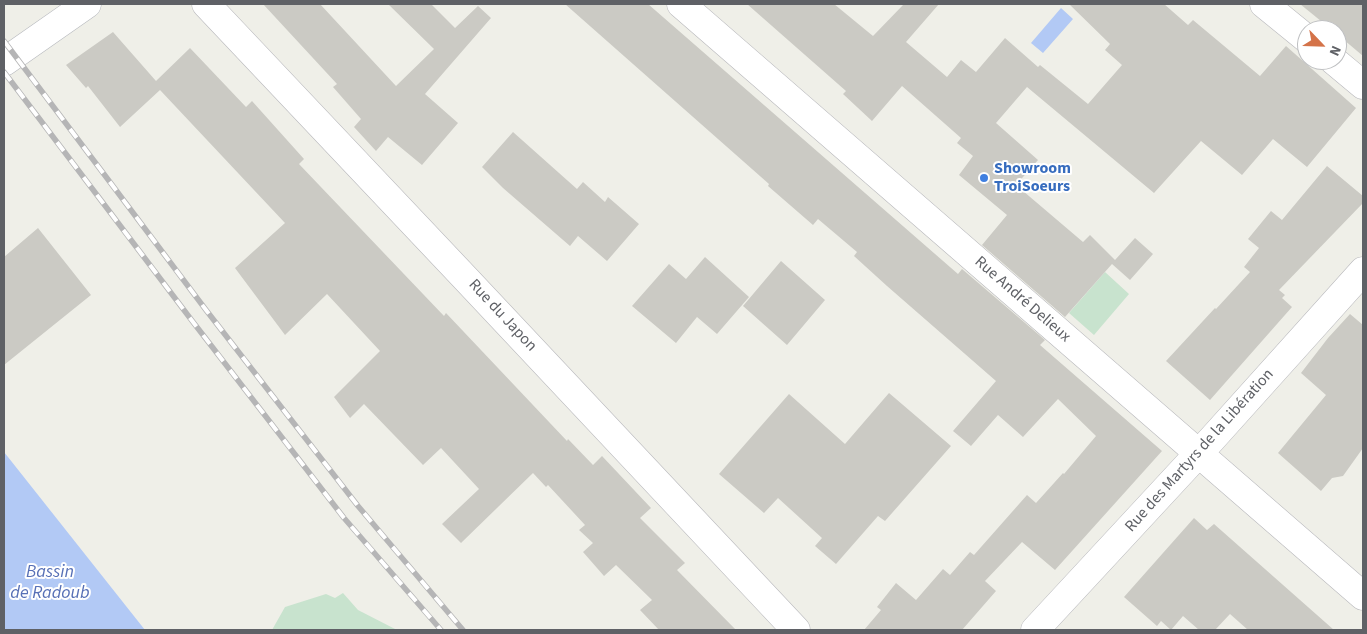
<!DOCTYPE html>
<meta charset="utf-8">
<style>
body{margin:0}
#map{position:relative;width:1367px;height:634px;overflow:hidden;background:#efefe8;font-family:"Source Sans 3",sans-serif}
canvas{display:block}
.frame{position:absolute;inset:0;border:5px solid #5f6166;pointer-events:none}
.north{position:absolute;left:1297px;top:20px;width:50px;height:50px;box-sizing:border-box;background:#fff;border:1px solid #bfc0c2;border-radius:50%;rotate:114deg;font-size:14px;font-weight:700;line-height:20px;text-align:center;color:#5f6166}
.north::after{content:'';display:block;margin:auto;width:18px;height:22px;background:#d47349;clip-path:polygon(50% 0,100% 100%,50% 72%,0 100%)}
</style>
<div id="map">
<canvas width="1367" height="634"></canvas>
<div class="frame"></div>
<div class="north">N</div>
</div>
<script>
const ctx = document.querySelector('canvas').getContext('2d');
ctx.lineJoin = 'round';
function fillPath(path, color) { ctx.fillStyle = color; ctx.fill(path, 'evenodd'); }
function trace(path, color, width, dash) { ctx.strokeStyle = color; ctx.lineWidth = width; ctx.lineCap = dash ? 'butt' : 'round'; ctx.setLineDash(dash || []); ctx.stroke(path); }
function drawText(font, color, halo, rows, align = 'center') {
  ctx.font = font + ' "Source Sans 3",sans-serif'; ctx.lineWidth = 4; ctx.setLineDash([]); ctx.textBaseline = 'middle'; ctx.strokeStyle = halo; ctx.fillStyle = color; for (const [text, x, y, turn = 0] of rows) {
    ctx.save(); ctx.translate(x, y); ctx.rotate((+turn || 0) * Math.PI / 180); ctx.textAlign = isNaN(turn) ? turn : align; if (halo) ctx.strokeText(text, 0, 0); ctx.fillText(text, 0, 0); ctx.restore();
  }
}
const green = new Path2D(`
 M 1105,272 L 1129,294 L 1094,335 L 1069,313 Z
 M 343,593 L 358,610 L 397,630 L 272,630 L 285,607 L 326,594 L 335,598 Z`);
const water = new Path2D(`
 M 1061,8 L 1073,19 L 1043,53 L 1031,43 Z
 M 4,452 L 145,630 L 4,630 Z`);
const building = new Path2D(`
 M 263,4 L 320,4 L 396,86 L 434,49 L 388,4 L 431,4 L 455,28 L 478,6 L 491,18 L 425,94 L 458,123 L 422,165 L 388,137 L 376,151 L 354,127 L 361,119 L 333,87 L 337,84 Z
 M 565,4 L 648,4 L 958,274 L 962,269 L 1045,340 L 1040,345 L 1162,451 L 1055,570 L 1022,542 L 985,581 L 996,591 L 962,630 L 864,630 L 881,610 L 877,607 L 896,583 L 916,600 L 943,569 L 950,575 L 970,552 L 974,555 L 1027,495 L 1036,503 L 1063,473 L 1064,474 L 1096,436 L 1058,399 L 1023,437 L 998,415 L 971,446 L 953,431 L 996,381 L 887,286 L 854,256 L 857,252 L 818,219 L 813,225 L 768,186 L 769,184 Z
 M 747,4 L 834,4 L 873,36 L 904,4 L 939,4 L 906,42 L 947,77 L 961,60 L 976,72 L 1005,38 L 1038,67 L 1040,65 L 1088,104 L 1122,65 L 1105,50 L 1110,44 L 1069,4 L 1164,4 L 1188,25 L 1193,20 L 1260,76 L 1286,46 L 1356,108 L 1307,167 L 1273,139 L 1242,175 L 1201,141 L 1154,193 L 1027,87 L 996,123 L 1038,160 L 1016,185 L 1083,242 L 1090,235 L 1115,260 L 1135,238 L 1153,254 L 1130,280 L 1112,264 L 1065,317 L 982,245 L 1007,215 L 959,175 L 973,156 L 957,143 L 961,138 L 902,86 L 872,121 L 843,94 L 846,91 Z
 M 1300,4 L 1363,4 L 1363,56 L 1337,34 L 1337,30 L 1332,30 Z
 M 113,32 L 156,81 L 190,48 L 246,107 L 252,101 L 304,159 L 299,164 L 444,316 L 446,313 L 567,441 L 568,439 L 593,465 L 602,456 L 651,508 L 640,518 L 685,563 L 677,570 L 736,630 L 659,630 L 640,610 L 652,600 L 616,565 L 604,576 L 583,552 L 593,543 L 579,530 L 585,525 L 548,485 L 546,487 L 533,473 L 461,543 L 442,524 L 479,489 L 441,448 L 423,465 L 364,404 L 350,418 L 334,397 L 380,351 L 327,294 L 285,335 L 235,268 L 285,223 L 160,90 L 120,127 L 88,86 L 86,88 L 66,65 Z
 M 513,132 L 577,189 L 583,182 L 605,202 L 608,197 L 639,224 L 607,261 L 578,236 L 570,246 L 503,188 L 482,167 Z
 M 1327,166 L 1363,196 L 1363,203 L 1279,290 L 1285,295 L 1282,298 L 1292,307 L 1210,400 L 1166,361 L 1215,308 L 1216,309 L 1250,272 L 1244,267 L 1259,248 L 1248,239 L 1271,211 L 1282,220 Z
 M 38,228 L 91,295 L 4,365 L 4,257 Z
 M 705,257 L 749,297 L 717,334 L 697,317 L 676,343 L 632,306 L 669,264 L 686,279 Z
 M 781,261 L 825,300 L 787,345 L 743,306 Z
 M 1350,314 L 1363,325 L 1363,448 L 1343,476 L 1332,478 L 1321,491 L 1278,453 L 1326,395 L 1301,373 L 1328,338 Z
 M 889,393 L 951,446 L 885,521 L 878,516 L 836,564 L 815,546 L 822,538 L 778,498 L 764,513 L 719,474 L 789,394 L 845,444 Z
 M 1194,518 L 1207,530 L 1214,524 L 1334,630 L 1248,630 L 1230,614 L 1215,630 L 1199,630 L 1183,616 L 1171,630 L 1161,621 L 1157,626 L 1124,597 Z`);
const minor = new Path2D(`
 M 206,4 L 467,280 L 796,630
 M 681,4 L 1363,596
 M 1264,4 L 1307,39
 M 1333,60 L 1363,85
 M 1035,630 L 1212,439 L 1363,271`);
const secondary = new Path2D(`
 M 4,62 L 87,4`);
const rail = new Path2D(`
 M 4,41 L 206,310 L 358,506 L 463,630
 M 4,72 L 193,322 L 344,518 L 441,630`);
const markers = [
 [984,178,5,"#3f7fe0"]
];
const shopNames = [
 ["Showroom",994,169],
 ["TroiSoeurs",994,187]
];
const streetNames = [
 ["Rue André Delieux",1022,300,41],
 ["Rue du Japon",502,316,47],
 ["Rue des Martyrs de la Libération",1200,451,-48]
];
const waterNames = [
 ["Bassin",50,573],
 ["de Radoub",50,594]
];
fillPath(green, '#c8e3ce');
fillPath(water, '#b2c9f5');
fillPath(building, '#cbcac4');
trace(minor, '#b8b8bc', 29);
trace(secondary, '#b6b8bd', 29);
trace(minor, '#fff', 28);
trace(secondary, '#fff', 28);
trace(rail, '#b5b5b6', 5.5);
trace(rail, '#fff', 4, [11]);
for (const [x, y, r, color] of markers) { const dot = new Path2D(); dot.arc(x, y, r, 0, 2 * Math.PI); ctx.fillStyle = color; ctx.fill(dot); trace(dot, '#fff', 2); }
drawText('bold 16px', '#366cbe', '#fff', shopNames, 'left');
drawText('16px', '#5f6166', '#fff', streetNames);
drawText('italic 18px', '#5770b6', '#fff', waterNames);
</script>
